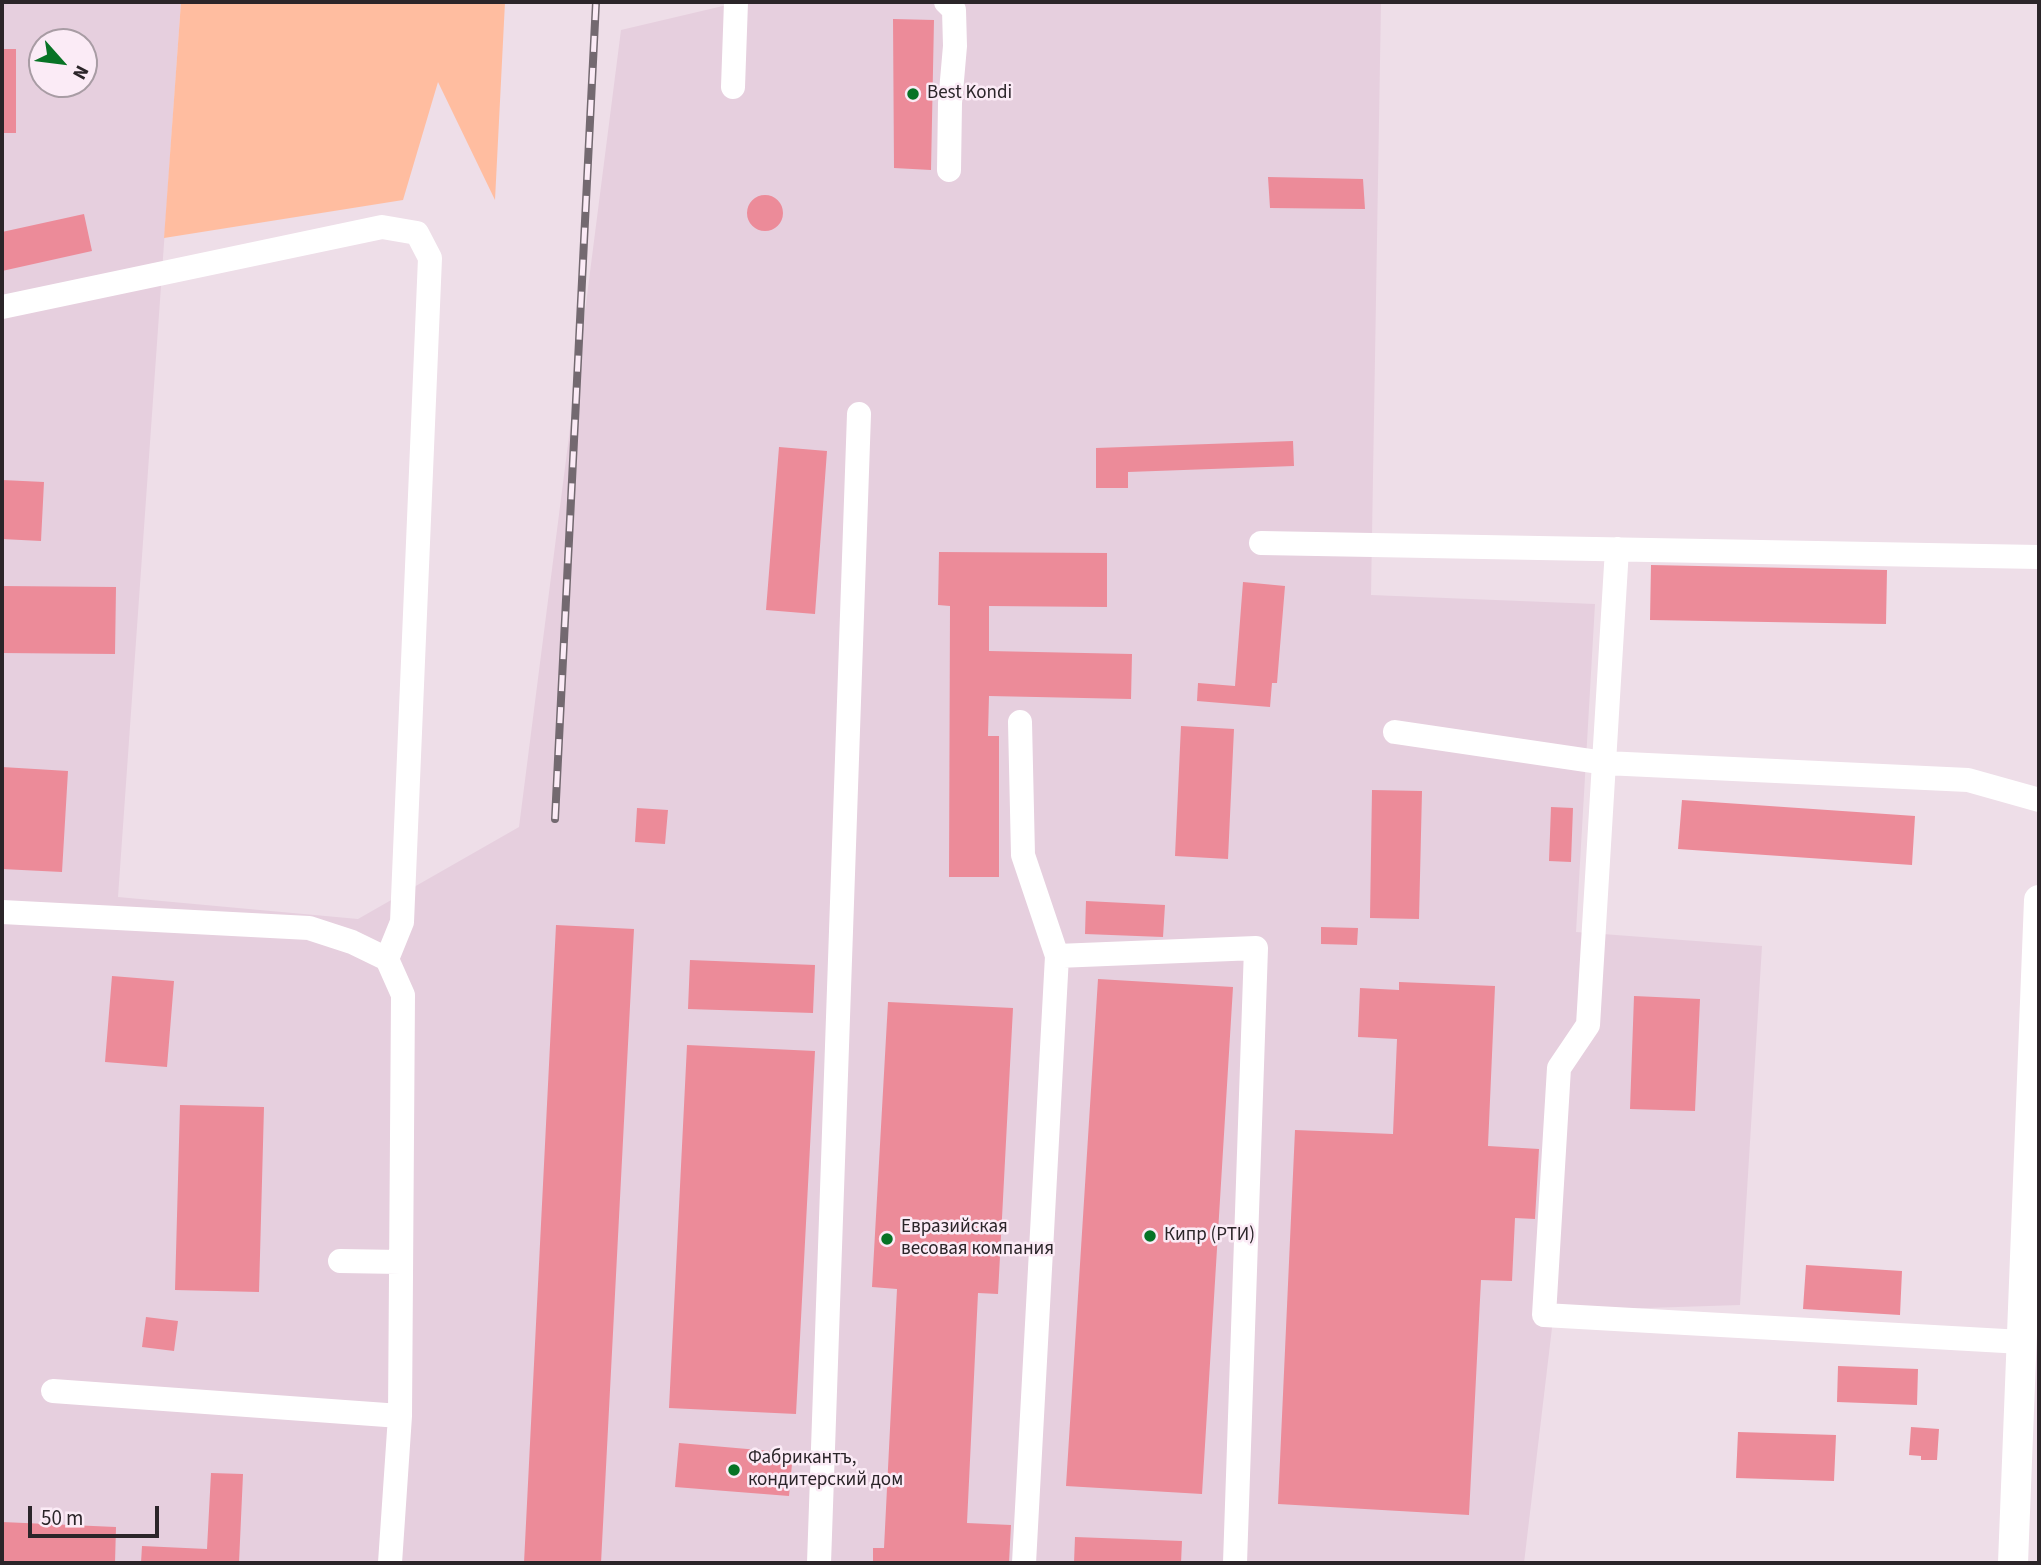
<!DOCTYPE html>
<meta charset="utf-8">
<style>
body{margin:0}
#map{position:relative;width:2041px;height:1565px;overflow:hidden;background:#eedee8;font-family:"Source Sans 3",sans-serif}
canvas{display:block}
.frame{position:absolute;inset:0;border:4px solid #2b2529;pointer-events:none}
.north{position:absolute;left:28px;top:28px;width:70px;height:70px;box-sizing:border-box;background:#fbebf6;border:2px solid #a89ca4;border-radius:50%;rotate:118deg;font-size:19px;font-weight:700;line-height:28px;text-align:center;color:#2b2529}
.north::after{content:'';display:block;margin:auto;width:24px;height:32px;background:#077325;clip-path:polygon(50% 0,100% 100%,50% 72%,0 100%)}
.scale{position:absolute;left:28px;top:1506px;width:131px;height:32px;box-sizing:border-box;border:4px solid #2b2529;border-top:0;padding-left:9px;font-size:21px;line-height:24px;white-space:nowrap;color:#2b2529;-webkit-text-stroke:5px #fbebf6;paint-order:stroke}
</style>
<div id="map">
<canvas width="2041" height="1565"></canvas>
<div class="frame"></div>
<div class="north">N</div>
<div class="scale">50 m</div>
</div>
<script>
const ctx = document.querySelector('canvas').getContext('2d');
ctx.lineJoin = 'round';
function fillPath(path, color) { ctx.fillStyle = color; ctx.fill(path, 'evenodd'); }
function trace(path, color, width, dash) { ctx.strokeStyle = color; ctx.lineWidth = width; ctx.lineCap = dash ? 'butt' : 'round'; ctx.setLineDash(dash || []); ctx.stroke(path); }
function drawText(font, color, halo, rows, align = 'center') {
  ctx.font = font + ' "Source Sans 3",sans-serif'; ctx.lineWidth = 5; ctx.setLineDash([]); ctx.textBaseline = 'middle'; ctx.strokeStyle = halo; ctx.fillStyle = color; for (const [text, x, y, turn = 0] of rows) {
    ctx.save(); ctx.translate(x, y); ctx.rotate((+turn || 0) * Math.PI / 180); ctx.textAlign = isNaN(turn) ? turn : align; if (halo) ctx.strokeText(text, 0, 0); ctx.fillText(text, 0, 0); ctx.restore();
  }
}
const built = new Path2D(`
 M 2,2 L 181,2 L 118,897 L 358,919 L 519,827 L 621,30 L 740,2 L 1381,2 L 1371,595 L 1595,604 L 1576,932 L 1762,946 L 1740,1305 L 1554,1311 L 1524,1563 L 2,1563 ZM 42,42 L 84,42 L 84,84 L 42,84 Z`);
const green = new Path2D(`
 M 181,2 L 505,2 L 495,200 L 438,82 L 403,200 L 164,238 Z`);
const building = new Path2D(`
 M 893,19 L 934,20 L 931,170 L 894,168 Z
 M 2,49 L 16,49 L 16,133 L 2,133 Z
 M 1268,177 L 1363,179 L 1365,209 L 1270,208 Z
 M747 213a18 18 0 1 1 36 0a18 18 0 1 1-36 0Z
 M 84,214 L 92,251 L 2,271 L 2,232 Z
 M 1293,441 L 1294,466 L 1128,472 L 1128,488 L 1096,488 L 1096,448 Z
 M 779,447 L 827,451 L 815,614 L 766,610 Z
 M 2,480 L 44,482 L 41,541 L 2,539 Z
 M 939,552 L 1107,553 L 1107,607 L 989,606 L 989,651 L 1132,654 L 1131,699 L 989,696 L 988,736 L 999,736 L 999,877 L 949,877 L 950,606 L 938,605 Z
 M 1651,565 L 1887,570 L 1886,624 L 1650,620 Z
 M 1243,582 L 1285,586 L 1277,683 L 1272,683 L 1270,707 L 1197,701 L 1198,683 L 1235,686 Z
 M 2,586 L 116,587 L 115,654 L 2,653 Z
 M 1181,726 L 1234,729 L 1228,859 L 1175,856 Z
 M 2,767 L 68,771 L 62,872 L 2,869 Z
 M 1372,790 L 1422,791 L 1419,919 L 1370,918 Z
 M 1682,800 L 1915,816 L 1912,865 L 1678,849 Z
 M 1551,807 L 1573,808 L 1571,862 L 1549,861 Z
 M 637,808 L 668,810 L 665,844 L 635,842 Z
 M 1086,901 L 1165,905 L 1163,937 L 1085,934 Z
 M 556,925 L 634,929 L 601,1563 L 524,1563 Z
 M 1321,927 L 1358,928 L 1357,945 L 1321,944 Z
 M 690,960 L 815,965 L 813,1013 L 688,1009 Z
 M 112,976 L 174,981 L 167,1067 L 105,1062 Z
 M 1098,979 L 1233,987 L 1202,1494 L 1066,1486 Z
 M 1399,982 L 1495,986 L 1488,1146 L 1539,1149 L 1535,1219 L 1515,1218 L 1512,1281 L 1481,1280 L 1469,1515 L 1278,1504 L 1295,1130 L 1393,1134 L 1397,1039 L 1358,1037 L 1360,988 L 1399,990 Z
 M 1634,996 L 1700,999 L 1695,1111 L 1630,1109 Z
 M 888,1002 L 1013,1008 L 998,1294 L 978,1293 L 967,1523 L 1011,1525 L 1009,1563 L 873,1563 L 873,1548 L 884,1548 L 897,1289 L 872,1287 Z
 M 687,1045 L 815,1051 L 796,1414 L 669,1408 Z
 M 180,1105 L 264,1107 L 259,1292 L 175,1290 Z
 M 1806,1265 L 1902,1271 L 1900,1315 L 1803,1309 Z
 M 146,1317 L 178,1321 L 174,1351 L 142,1347 Z
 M 1838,1366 L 1918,1369 L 1917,1405 L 1837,1402 Z
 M 1911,1427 L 1939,1429 L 1937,1460 L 1921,1460 L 1921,1456 L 1909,1455 Z
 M 1738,1432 L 1836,1435 L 1834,1481 L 1736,1478 Z
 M 679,1443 L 793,1453 L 789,1496 L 675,1487 Z
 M 211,1473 L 243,1474 L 239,1563 L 141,1563 L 142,1546 L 207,1549 Z
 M 2,1522 L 116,1527 L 115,1563 L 2,1563 Z
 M 1075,1537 L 1182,1541 L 1181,1563 L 1074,1563 Z`);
const minor = new Path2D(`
 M 946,2 L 954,10 L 955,46 L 950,103 L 949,170
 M 733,87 L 736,2
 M 2,307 L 382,227 L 417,233 L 430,258 L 402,922 L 387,959
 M 1261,543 L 2039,557
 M 1617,549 L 1588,1025 L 1559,1068 L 1544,1315 L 2022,1342
 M 1020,722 L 1023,855 L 1057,956
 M 1395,732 L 1605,763 L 1968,780 L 2039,800
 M 2,912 L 309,928 L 352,942 L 387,959 L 403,995 L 400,1416 L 390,1563
 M 340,1261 L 401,1262
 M 53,1391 L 400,1416
 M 819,1563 L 859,414
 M 1024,1563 L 1057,956 L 1256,948 L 1235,1563`);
const major = new Path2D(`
 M 2013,1563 L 2039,900`);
const rail = new Path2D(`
 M 555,819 L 596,2`);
const markers = [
 [913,94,7,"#077325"],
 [1150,1236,7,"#077325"],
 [887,1239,7,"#077325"],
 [734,1470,7,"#077325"]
];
const poiNames = [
 ["Best Kondi",927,94],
 ["Евразийская",901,1228],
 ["весовая компания",901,1250],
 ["Кипр (РТИ)",1164,1236],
 ["Фабрикантъ,",748,1459],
 ["кондитерский дом",748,1481]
];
fillPath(built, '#e6cfde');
fillPath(green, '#ffbda0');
fillPath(building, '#ec8b99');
trace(minor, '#fff', 24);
trace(major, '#fff', 30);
trace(rail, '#736970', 8);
trace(rail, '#fbebf6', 5, [16]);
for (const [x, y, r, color] of markers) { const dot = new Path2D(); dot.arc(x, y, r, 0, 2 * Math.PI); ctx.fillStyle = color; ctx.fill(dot); trace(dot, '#fbebf6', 2.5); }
drawText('19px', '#2b2529', '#fbebf6', poiNames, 'left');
</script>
